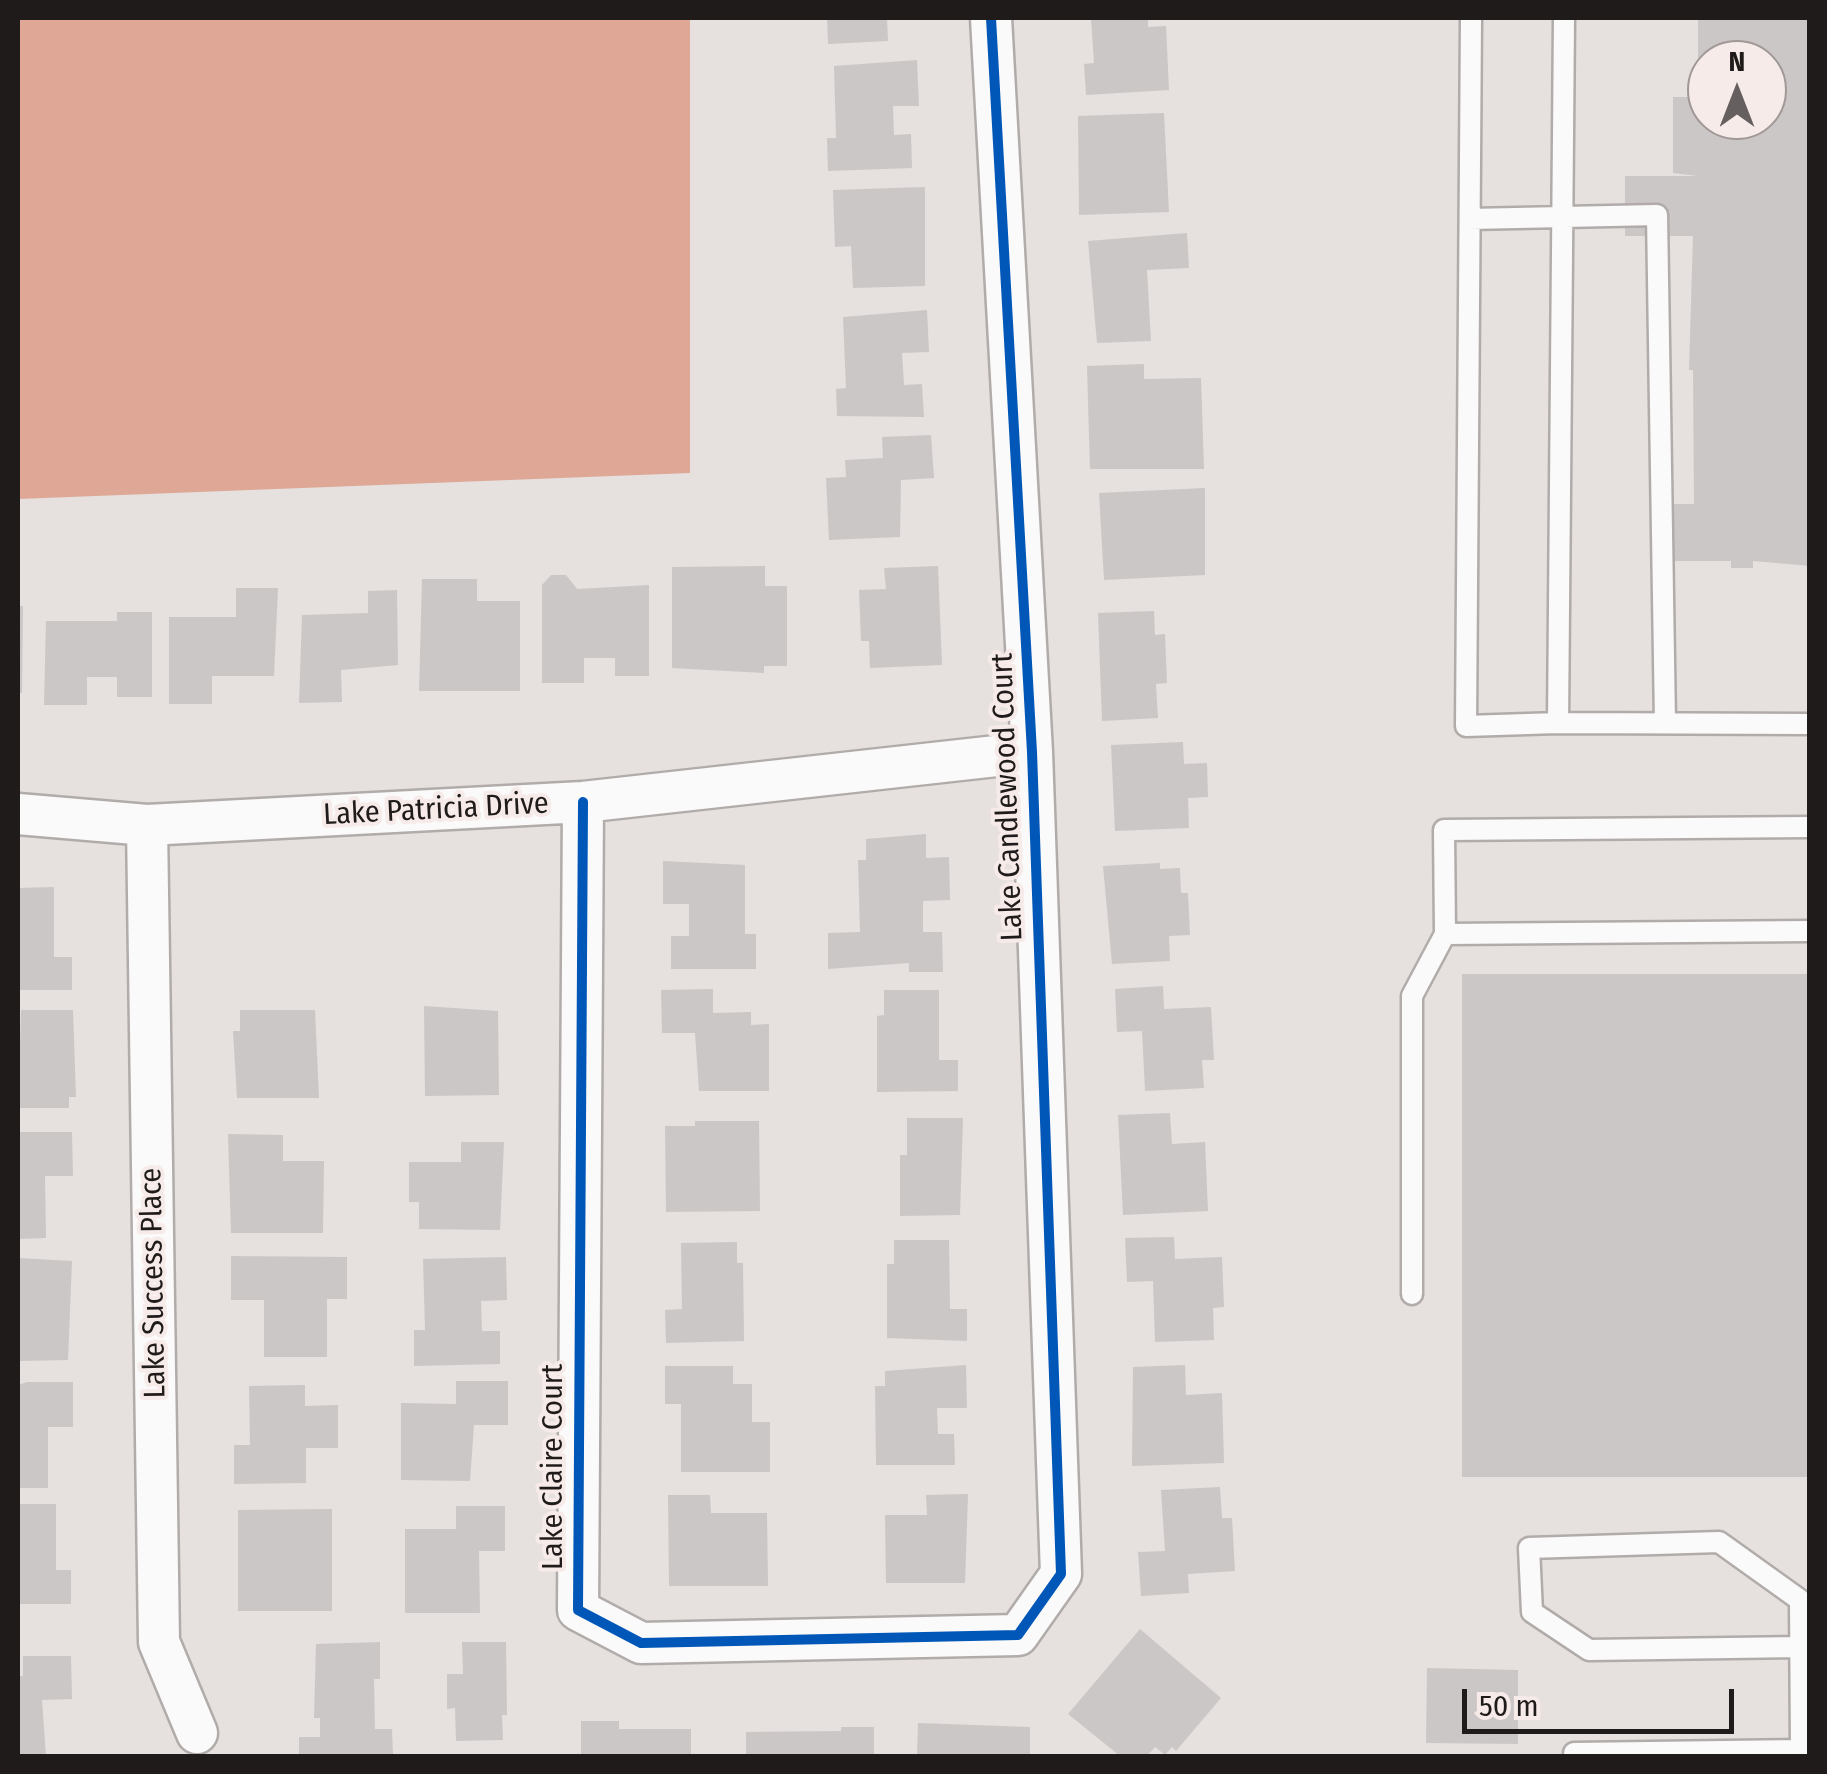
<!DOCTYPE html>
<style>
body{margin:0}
#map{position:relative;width:1827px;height:1774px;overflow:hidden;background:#e6e0de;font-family:"Fira Sans Condensed",sans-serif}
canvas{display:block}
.frame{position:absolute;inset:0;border:20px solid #1f1b1a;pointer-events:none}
.north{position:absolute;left:1687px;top:40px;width:100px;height:100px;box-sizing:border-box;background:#f6ebe8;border:2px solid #a09896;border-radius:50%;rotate:0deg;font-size:28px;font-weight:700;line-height:40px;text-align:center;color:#1f1b1a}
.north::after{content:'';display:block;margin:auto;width:35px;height:45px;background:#65605f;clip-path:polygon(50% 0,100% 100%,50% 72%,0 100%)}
.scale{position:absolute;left:1462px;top:1689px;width:272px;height:45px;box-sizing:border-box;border:5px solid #1f1b1a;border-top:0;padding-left:12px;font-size:30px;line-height:35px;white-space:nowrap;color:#1f1b1a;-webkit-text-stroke:8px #f6ebe8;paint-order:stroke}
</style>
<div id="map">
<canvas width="1827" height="1774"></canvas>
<div class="frame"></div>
<div class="north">N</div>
<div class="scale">50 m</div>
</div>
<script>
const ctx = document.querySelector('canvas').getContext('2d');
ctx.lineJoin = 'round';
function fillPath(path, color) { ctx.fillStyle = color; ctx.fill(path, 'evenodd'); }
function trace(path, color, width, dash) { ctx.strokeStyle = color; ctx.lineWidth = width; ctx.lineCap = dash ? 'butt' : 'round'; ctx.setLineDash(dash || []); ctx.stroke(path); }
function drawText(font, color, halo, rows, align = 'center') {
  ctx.font = font + ' "Fira Sans Condensed",sans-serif'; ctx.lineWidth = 8; ctx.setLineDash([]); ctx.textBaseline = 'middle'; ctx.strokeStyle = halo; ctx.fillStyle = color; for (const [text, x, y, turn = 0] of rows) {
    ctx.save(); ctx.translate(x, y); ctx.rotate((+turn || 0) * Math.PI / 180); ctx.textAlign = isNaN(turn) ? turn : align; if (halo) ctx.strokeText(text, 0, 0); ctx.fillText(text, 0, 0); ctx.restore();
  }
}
const water = new Path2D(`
 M 18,18 L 690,18 L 690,473 L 18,499 Z`);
const building = new Path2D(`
 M 827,18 L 887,18 L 888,41 L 828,44 Z
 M 1091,18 L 1148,18 L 1148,27 L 1166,26 L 1169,90 L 1086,95 L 1084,64 L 1094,63 Z
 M 1698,18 L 1810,18 L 1810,566 L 1753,561 L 1753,568 L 1731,568 L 1731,561 L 1671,561 L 1671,504 L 1694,504 L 1693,370 L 1689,370 L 1693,236 L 1625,236 L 1625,176 L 1698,176 L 1673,173 L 1673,97 L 1698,97 ZM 1707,60 L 1767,60 L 1767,120 L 1707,120 Z
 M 917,60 L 919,106 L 893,106 L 894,135 L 911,134 L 912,168 L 828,171 L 827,138 L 836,138 L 834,66 Z
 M 1164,113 L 1169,212 L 1079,215 L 1078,116 Z
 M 925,187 L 925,286 L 853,288 L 851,246 L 835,247 L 833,190 Z
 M 1187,233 L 1189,268 L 1147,270 L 1151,341 L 1097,343 L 1088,241 Z
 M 927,310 L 929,352 L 902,353 L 904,385 L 922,384 L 924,417 L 837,416 L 836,389 L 846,388 L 843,317 Z
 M 1144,364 L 1144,379 L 1201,378 L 1204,469 L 1090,469 L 1087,366 Z
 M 931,435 L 934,478 L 901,480 L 900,537 L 829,540 L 826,478 L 846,477 L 845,460 L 883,458 L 882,437 Z
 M 1205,488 L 1205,575 L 1104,580 L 1099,493 Z
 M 765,566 L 765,586 L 787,586 L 787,666 L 764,666 L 764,673 L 672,668 L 672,567 Z
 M 938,566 L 942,665 L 870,668 L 869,641 L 861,641 L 859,590 L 886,589 L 884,568 Z
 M 551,575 L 566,575 L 577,589 L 649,585 L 649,676 L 615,676 L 615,658 L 584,658 L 584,683 L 542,683 L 542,585 Z
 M 422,579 L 477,579 L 477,601 L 520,601 L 520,691 L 419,691 Z
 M 236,588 L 278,588 L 274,676 L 212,676 L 212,704 L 169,704 L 169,617 L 236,617 Z
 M 397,590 L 398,665 L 341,670 L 342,702 L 299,703 L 302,615 L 368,613 L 368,591 Z
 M 18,606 L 23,606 L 22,693 L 18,693 Z
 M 1154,611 L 1155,635 L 1165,634 L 1167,683 L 1156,684 L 1158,718 L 1102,721 L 1098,613 Z
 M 117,612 L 152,612 L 152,697 L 117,697 L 117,677 L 87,677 L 87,705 L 44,705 L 46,621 L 117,621 Z
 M 1183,742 L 1184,764 L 1207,763 L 1208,797 L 1188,798 L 1189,828 L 1115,831 L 1111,745 Z
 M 926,834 L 926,858 L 949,857 L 950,900 L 923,901 L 923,932 L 942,932 L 943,972 L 909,972 L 909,963 L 828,969 L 828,933 L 860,932 L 858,860 L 866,860 L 866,839 Z
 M 663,861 L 745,865 L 745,934 L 756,934 L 756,969 L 671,969 L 671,936 L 689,936 L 689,904 L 663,904 Z
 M 1160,863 L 1160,869 L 1180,868 L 1181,893 L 1188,893 L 1190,935 L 1169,936 L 1170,961 L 1112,964 L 1103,866 Z
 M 54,887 L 54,957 L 72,957 L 72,990 L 18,990 L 18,888 Z
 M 1462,974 L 1810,974 L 1810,1477 L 1462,1477 Z
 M 1163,986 L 1164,1009 L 1211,1007 L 1214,1060 L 1202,1060 L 1204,1088 L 1145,1091 L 1142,1031 L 1117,1032 L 1115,989 Z
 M 713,989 L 713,1013 L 751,1012 L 751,1025 L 769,1024 L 769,1091 L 699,1091 L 695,1033 L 662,1033 L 661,990 Z
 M 884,990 L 939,990 L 939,1060 L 958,1060 L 958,1091 L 877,1092 L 877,1016 L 884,1015 Z
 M 424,1006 L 498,1011 L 499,1095 L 425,1096 Z
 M 21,1010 L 73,1010 L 76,1097 L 69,1097 L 69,1108 L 18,1108 Z
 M 240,1010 L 315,1010 L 319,1098 L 237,1098 L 233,1031 L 240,1031 Z
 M 1170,1113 L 1172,1144 L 1205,1142 L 1208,1211 L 1123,1215 L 1118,1115 Z
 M 907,1118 L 963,1118 L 960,1215 L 900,1216 L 900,1155 L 907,1155 Z
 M 695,1121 L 759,1121 L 760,1211 L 666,1212 L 665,1126 L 695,1126 Z
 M 18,1132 L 72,1132 L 73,1176 L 45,1176 L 46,1238 L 18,1239 Z
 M 228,1134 L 283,1135 L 283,1161 L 324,1161 L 323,1233 L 231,1233 Z
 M 461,1142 L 504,1142 L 500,1230 L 419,1229 L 419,1202 L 409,1202 L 409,1162 L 461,1162 Z
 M 1174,1237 L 1175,1259 L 1222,1257 L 1224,1307 L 1213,1308 L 1214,1340 L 1155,1342 L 1153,1281 L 1127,1282 L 1125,1238 Z
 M 894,1240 L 949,1240 L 950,1309 L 967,1309 L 967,1341 L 887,1338 L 887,1264 L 894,1264 Z
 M 737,1242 L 737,1263 L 743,1263 L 744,1341 L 666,1343 L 665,1310 L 682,1309 L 681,1243 Z
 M 231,1256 L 347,1257 L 347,1299 L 327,1299 L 327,1357 L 264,1357 L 264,1300 L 231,1300 Z
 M 506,1257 L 507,1300 L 481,1301 L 482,1331 L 500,1331 L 500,1364 L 414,1366 L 414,1330 L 425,1330 L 423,1259 Z
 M 18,1258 L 72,1261 L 68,1360 L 18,1361 Z
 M 966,1365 L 967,1408 L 937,1408 L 938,1434 L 954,1434 L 955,1465 L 876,1465 L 875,1386 L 885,1386 L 885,1371 Z
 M 1185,1365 L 1186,1395 L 1222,1393 L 1224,1463 L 1132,1466 L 1133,1367 Z
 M 665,1366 L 733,1366 L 733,1384 L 752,1384 L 752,1422 L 770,1422 L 770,1472 L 681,1472 L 681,1404 L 665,1404 Z
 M 456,1381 L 508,1381 L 508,1425 L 474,1425 L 470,1481 L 401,1480 L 401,1403 L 456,1404 Z
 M 27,1382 L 73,1382 L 73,1427 L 48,1427 L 48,1488 L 18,1488 L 18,1385 Z
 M 305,1385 L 305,1406 L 338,1405 L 338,1448 L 306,1448 L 306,1483 L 234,1484 L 234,1445 L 250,1445 L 249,1386 Z
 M 1220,1487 L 1222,1518 L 1232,1518 L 1235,1571 L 1188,1574 L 1189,1593 L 1141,1596 L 1138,1552 L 1165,1551 L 1161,1490 Z
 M 968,1494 L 965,1583 L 886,1583 L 885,1515 L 927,1515 L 926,1495 Z
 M 668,1495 L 710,1495 L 711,1513 L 767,1513 L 768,1586 L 669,1586 Z
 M 18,1504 L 56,1504 L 56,1570 L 71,1570 L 71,1604 L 18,1604 Z
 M 456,1506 L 505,1506 L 505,1551 L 479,1551 L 480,1613 L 405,1613 L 405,1529 L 456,1529 Z
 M 332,1509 L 332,1611 L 238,1611 L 238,1510 Z
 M 1140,1629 L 1221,1698 L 1176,1751 L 1172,1747 L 1165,1755 L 1155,1747 L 1147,1756 L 1120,1756 L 1068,1714 Z
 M 380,1642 L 380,1679 L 374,1679 L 375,1729 L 392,1729 L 393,1756 L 299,1756 L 299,1737 L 320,1737 L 320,1718 L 314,1718 L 316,1644 Z
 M 462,1642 L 506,1642 L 507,1715 L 502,1715 L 503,1740 L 456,1741 L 455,1708 L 447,1709 L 447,1674 L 463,1674 Z
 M 23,1656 L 71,1656 L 72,1699 L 42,1700 L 46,1756 L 18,1756 L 18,1676 L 23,1676 Z
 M 1427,1668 L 1518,1670 L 1518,1744 L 1426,1743 Z
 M 581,1721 L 619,1721 L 619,1729 L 691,1729 L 691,1756 L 581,1756 Z
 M 918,1723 L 1030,1727 L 1030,1756 L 917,1756 Z
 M 841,1727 L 874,1727 L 874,1756 L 746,1756 L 746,1732 L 841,1731 Z`);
const lane = new Path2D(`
 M 1471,18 L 1466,726 L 1558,723
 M 1564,18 L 1558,723 L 1810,724
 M 1470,219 L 1657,215 L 1665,723
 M 1810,827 L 1444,830 L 1445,934 L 1810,931
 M 1412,1294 L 1412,996 L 1445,934
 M 1800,1647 L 1589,1650 L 1532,1612 L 1529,1548 L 1719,1542 L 1800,1600 L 1801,1750 L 1810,1750
 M 1574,1753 L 1801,1750`);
const street = new Path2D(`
 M 583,802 L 578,1610 L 641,1643 L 1018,1635 L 1061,1574 L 1032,752 L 991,18
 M 18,814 L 147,825 L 583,802 L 1032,752
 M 147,825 L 159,1642 L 197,1733`);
const cycleway = new Path2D(`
 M 583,802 L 578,1610 L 641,1643 L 1018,1635 L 1061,1574 L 1032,752 L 991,18`);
const streetNames = [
 ["Lake Candlewood Court",1008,797,-92],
 ["Lake Patricia Drive",436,810,-3],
 ["Lake Success Place",154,1283,-91],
 ["Lake Claire Court",554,1467,-90]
];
fillPath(water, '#dea796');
fillPath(building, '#cbc7c6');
trace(lane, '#b1acaa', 25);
trace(street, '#b1acaa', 45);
trace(lane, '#fbfafa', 20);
trace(street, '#fbfafa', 40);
trace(cycleway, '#0057b8', 10);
drawText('30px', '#1f1b1a', '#f6ebe8', streetNames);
</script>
